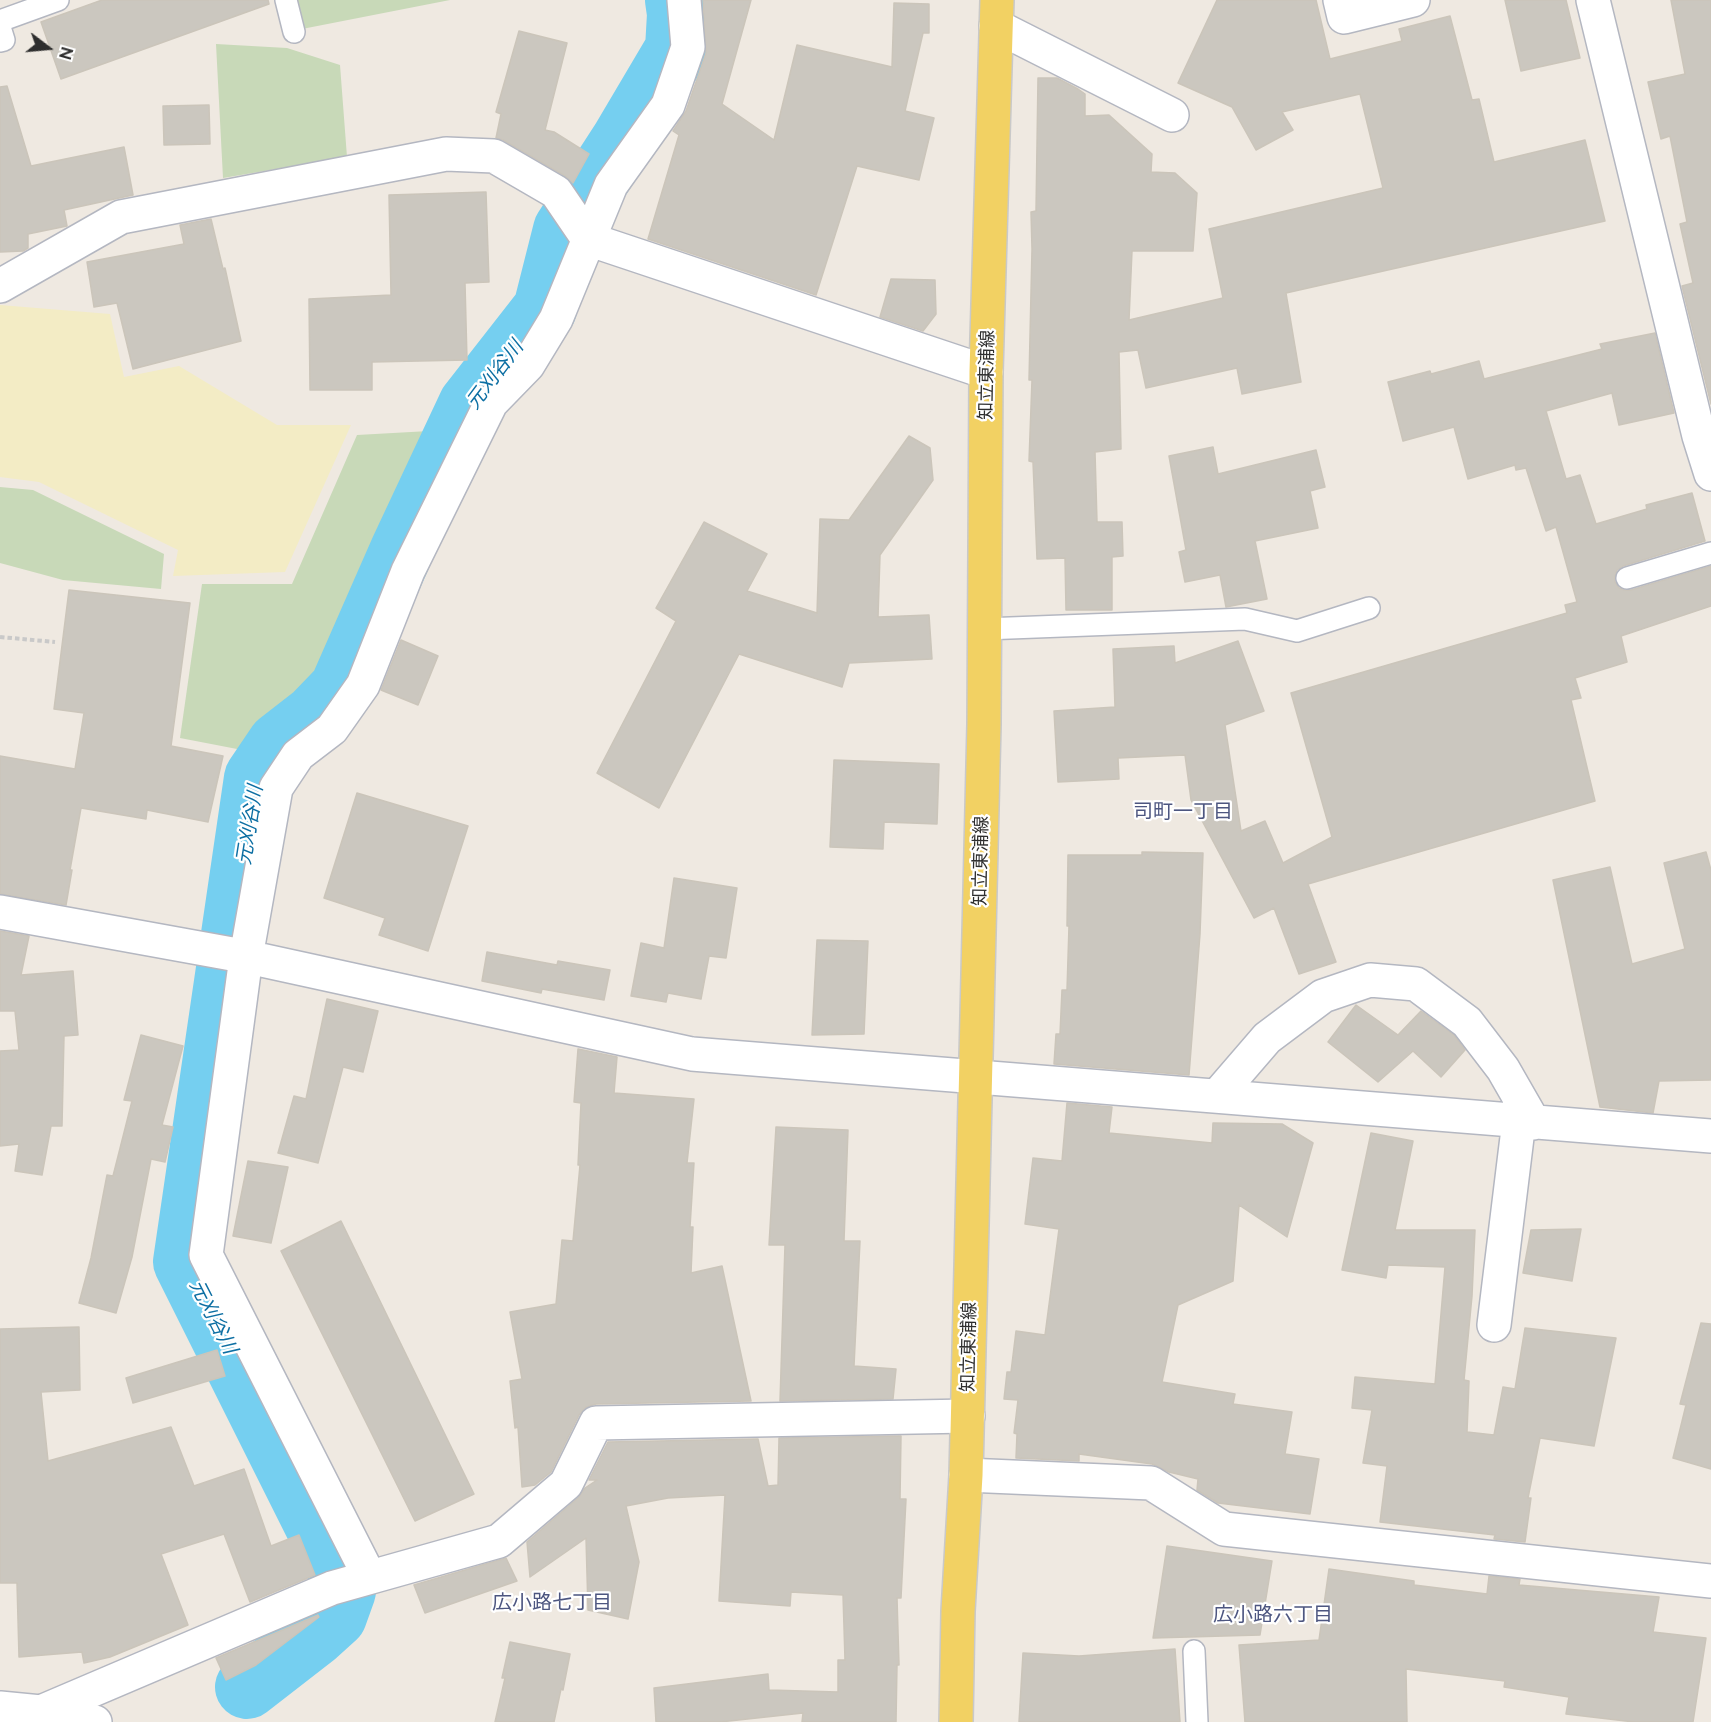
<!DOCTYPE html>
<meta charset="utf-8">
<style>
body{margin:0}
#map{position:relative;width:1711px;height:1722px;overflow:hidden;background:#efe9e1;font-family:Raleway,sans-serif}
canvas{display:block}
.north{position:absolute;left:18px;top:18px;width:60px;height:60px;-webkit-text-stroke:4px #fff;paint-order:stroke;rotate:106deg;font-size:16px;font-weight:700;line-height:24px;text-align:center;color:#2e2e2e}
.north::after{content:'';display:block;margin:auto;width:21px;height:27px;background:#2e2e2e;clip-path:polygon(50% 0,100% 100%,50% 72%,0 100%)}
</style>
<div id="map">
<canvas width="1711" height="1722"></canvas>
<div class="north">N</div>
</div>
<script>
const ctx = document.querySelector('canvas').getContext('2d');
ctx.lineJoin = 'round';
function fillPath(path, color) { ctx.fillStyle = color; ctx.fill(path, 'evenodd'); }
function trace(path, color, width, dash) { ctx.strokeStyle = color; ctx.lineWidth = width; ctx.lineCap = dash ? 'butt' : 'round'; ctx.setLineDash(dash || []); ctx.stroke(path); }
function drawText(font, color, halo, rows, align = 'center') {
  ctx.font = font + ' Raleway,"Noto Sans JP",sans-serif'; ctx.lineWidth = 4.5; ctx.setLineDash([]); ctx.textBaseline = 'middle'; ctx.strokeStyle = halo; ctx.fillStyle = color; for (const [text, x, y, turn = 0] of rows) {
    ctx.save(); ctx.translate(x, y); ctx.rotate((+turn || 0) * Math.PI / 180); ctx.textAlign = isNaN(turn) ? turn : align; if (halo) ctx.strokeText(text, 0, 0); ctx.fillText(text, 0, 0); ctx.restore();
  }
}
const sand = new Path2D(`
 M 0,305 L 110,314 L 124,377 L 179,366 L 277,425 L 351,425 L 285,572 L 173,576 L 178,550 L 39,482 L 0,477 Z`);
const cemetery = new Path2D(`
 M 295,0 L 450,0 L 302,29 Z
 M 216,44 L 287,48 L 340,65 L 347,157 L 223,178 Z
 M 429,431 L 324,668 L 263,754 L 180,738 L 202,584 L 292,584 L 357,435 Z
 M 0,487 L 33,490 L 164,554 L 161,589 L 63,580 L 0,563 Z`);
const river = new Path2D(`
 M 247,1687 L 314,1635 L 335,1616 L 344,1591 L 343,1578 L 185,1262 L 256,778 L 279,744 L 315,716 L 341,689 L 402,550 L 470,405 L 545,309 L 565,230 L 622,142 L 677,49 L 679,14 L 677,0`);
const building = new Path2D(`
 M 102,0 L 268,0 L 269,4 L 61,79 L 41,22 Z
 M 703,0 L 751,0 L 722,104 L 774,140 L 797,45 L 892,67 L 894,3 L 929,4 L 929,33 L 923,33 L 905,111 L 934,118 L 919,180 L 857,166 L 816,295 L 648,239 L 679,135 L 673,131 L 686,111 L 706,53 Z
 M 1217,0 L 1316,0 L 1330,59 L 1402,41 L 1399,29 L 1450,16 L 1472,100 L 1479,99 L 1494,162 L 1585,140 L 1605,221 L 1286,293 L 1301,382 L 1242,394 L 1237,368 L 1146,388 L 1138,350 L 1119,352 L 1121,449 L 1095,452 L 1097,522 L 1122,522 L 1123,556 L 1112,557 L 1112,610 L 1066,610 L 1065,558 L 1037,559 L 1033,462 L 1029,461 L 1032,380 L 1029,380 L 1032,249 L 1031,212 L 1036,211 L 1038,78 L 1057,78 L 1078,89 L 1085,94 L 1085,116 L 1109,115 L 1152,154 L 1151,172 L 1175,173 L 1197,193 L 1193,251 L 1132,251 L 1129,320 L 1223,298 L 1209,229 L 1383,188 L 1360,94 L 1282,112 L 1293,130 L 1256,150 L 1232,107 L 1178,83 Z
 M 1505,0 L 1566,0 L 1580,58 L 1521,71 Z
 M 1671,0 L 1711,0 L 1711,404 L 1682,286 L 1693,283 L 1680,224 L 1687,222 L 1670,136 L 1661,139 L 1648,82 L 1685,74 Z
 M 519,31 L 567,43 L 545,130 L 554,132 L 589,154 L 573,183 L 565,176 L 503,140 L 496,138 L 501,114 L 496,112 Z
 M 7,86 L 31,166 L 124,147 L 133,195 L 64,210 L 67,226 L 28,234 L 28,248 L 23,251 L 0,252 L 0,87 Z
 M 209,105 L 210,144 L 164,145 L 163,106 Z
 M 486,192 L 489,282 L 465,283 L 467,360 L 372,362 L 372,390 L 310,390 L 309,299 L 391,295 L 389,195 Z
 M 211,219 L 223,269 L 225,268 L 241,341 L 133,369 L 117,303 L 94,307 L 87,262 L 184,244 L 180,225 Z
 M 891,279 L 935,280 L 936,314 L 923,331 L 880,317 Z
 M 1655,333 L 1674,413 L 1619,425 L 1612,393 L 1546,411 L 1566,479 L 1580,475 L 1596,524 L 1647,509 L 1646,505 L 1692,493 L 1705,541 L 1623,566 L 1617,570 L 1615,576 L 1615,582 L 1619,588 L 1625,590 L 1631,590 L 1711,566 L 1711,606 L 1621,636 L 1627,662 L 1575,678 L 1581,698 L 1571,700 L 1595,801 L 1308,884 L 1336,962 L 1299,974 L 1274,908 L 1254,918 L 1191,800 L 1185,755 L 1118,758 L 1119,779 L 1058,782 L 1054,711 L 1115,707 L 1113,649 L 1174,646 L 1175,663 L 1238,641 L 1264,711 L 1225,725 L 1241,831 L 1265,821 L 1283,863 L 1332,837 L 1291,693 L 1567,613 L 1565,605 L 1577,602 L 1556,527 L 1546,531 L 1526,468 L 1516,470 L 1515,465 L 1468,479 L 1454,427 L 1403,441 L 1388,382 L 1430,371 L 1431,374 L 1479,361 L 1484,379 L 1602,349 L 1600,344 Z
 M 909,436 L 930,448 L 933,480 L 880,555 L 878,617 L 929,615 L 932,659 L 849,663 L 842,687 L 739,654 L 659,808 L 597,773 L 676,621 L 656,608 L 704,522 L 767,554 L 747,591 L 817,613 L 820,519 L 849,520 Z
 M 1213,447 L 1218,474 L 1316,450 L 1325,487 L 1310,491 L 1318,528 L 1255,541 L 1267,599 L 1226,607 L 1220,575 L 1185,582 L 1179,552 L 1186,550 L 1169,456 Z
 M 69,590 L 190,603 L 171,746 L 223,756 L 208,822 L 147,810 L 146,819 L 81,808 L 70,870 L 72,870 L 66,905 L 0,894 L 0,756 L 75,769 L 84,713 L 54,709 Z
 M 401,640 L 438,656 L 418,705 L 381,690 Z
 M 834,760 L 939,764 L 937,824 L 884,822 L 883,849 L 830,847 Z
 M 357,793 L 468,826 L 428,951 L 379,935 L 385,918 L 324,898 Z
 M 1142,852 L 1203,853 L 1200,934 L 1189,1075 L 1054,1064 L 1056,1034 L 1060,1034 L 1062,990 L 1067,990 L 1069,926 L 1067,926 L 1068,855 L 1142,855 Z
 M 1706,852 L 1711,870 L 1711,1080 L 1659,1081 L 1653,1113 L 1600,1107 L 1553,880 L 1610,867 L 1632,964 L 1685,949 L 1664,863 Z
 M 674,878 L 737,888 L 726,958 L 709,956 L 701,999 L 668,993 L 666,1002 L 631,996 L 641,943 L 664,948 Z
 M 0,931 L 29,936 L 21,975 L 73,971 L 78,1035 L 64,1036 L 62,1126 L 51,1126 L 42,1175 L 15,1171 L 19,1144 L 0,1146 L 0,1051 L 19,1050 L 15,1011 L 0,1011 Z
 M 817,940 L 868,941 L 864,1034 L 812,1035 Z
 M 487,952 L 557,965 L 558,961 L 610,970 L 604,1000 L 542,989 L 541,993 L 482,981 Z
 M 327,999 L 378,1011 L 363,1072 L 343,1067 L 318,1163 L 278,1153 L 294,1096 L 306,1099 Z
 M 1356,1005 L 1398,1035 L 1421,1011 L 1454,1035 L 1465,1050 L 1441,1077 L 1413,1051 L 1378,1082 L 1328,1042 Z
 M 141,1035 L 183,1046 L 162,1125 L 173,1127 L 165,1162 L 151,1159 L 132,1257 L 116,1313 L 79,1303 L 91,1258 L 107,1175 L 113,1176 L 132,1101 L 124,1100 Z
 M 578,1049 L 617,1057 L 614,1093 L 694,1099 L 687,1163 L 694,1163 L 690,1227 L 693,1227 L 691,1273 L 722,1266 L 751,1401 L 596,1404 L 586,1407 L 579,1415 L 551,1472 L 535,1485 L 522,1487 L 518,1427 L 515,1428 L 510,1381 L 522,1379 L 510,1312 L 556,1304 L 562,1240 L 573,1241 L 580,1165 L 578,1165 L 581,1103 L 574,1102 Z
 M 1067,1103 L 1112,1107 L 1109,1133 L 1212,1143 L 1213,1123 L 1282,1124 L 1313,1143 L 1287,1237 L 1239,1205 L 1233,1281 L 1178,1305 L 1162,1382 L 1235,1394 L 1233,1404 L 1292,1412 L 1285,1454 L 1319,1459 L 1310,1514 L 1218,1503 L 1197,1490 L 1198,1479 L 1169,1472 L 1152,1464 L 1079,1454 L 1079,1461 L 1016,1458 L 1017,1434 L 1014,1433 L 1018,1400 L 1004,1399 L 1007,1372 L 1011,1372 L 1016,1331 L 1045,1335 L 1059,1229 L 1025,1224 L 1033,1158 L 1062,1161 Z
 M 776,1127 L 848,1130 L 844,1241 L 860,1241 L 854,1366 L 896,1369 L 893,1399 L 780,1401 L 785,1245 L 769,1245 Z
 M 1371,1133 L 1413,1141 L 1395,1230 L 1475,1230 L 1472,1296 L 1464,1380 L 1469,1381 L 1467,1432 L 1494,1435 L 1503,1387 L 1515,1389 L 1525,1328 L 1616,1338 L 1594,1446 L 1540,1438 L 1528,1498 L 1531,1498 L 1525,1542 L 1494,1539 L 1495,1535 L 1380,1522 L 1387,1466 L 1363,1463 L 1372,1410 L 1352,1408 L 1355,1377 L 1435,1384 L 1445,1267 L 1388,1265 L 1386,1278 L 1342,1270 Z
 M 248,1161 L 288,1167 L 271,1243 L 233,1236 Z
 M 341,1221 L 474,1494 L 415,1521 L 281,1251 Z
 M 1581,1229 L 1572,1281 L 1523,1273 L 1531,1230 Z
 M 1701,1323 L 1711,1324 L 1711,1469 L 1673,1458 L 1686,1405 L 1680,1404 Z
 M 79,1327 L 80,1390 L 41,1392 L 48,1461 L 171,1427 L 194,1486 L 244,1469 L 271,1546 L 299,1535 L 315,1575 L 250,1602 L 224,1534 L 161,1554 L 188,1625 L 110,1657 L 84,1663 L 82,1652 L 19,1657 L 17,1583 L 0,1583 L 0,1329 Z
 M 217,1350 L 225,1376 L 133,1403 L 126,1378 Z
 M 901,1436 L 900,1499 L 906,1499 L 901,1598 L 897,1598 L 899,1665 L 897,1665 L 896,1722 L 802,1722 L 803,1713 L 720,1722 L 656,1722 L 654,1688 L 768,1674 L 769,1690 L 838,1692 L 838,1660 L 845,1660 L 843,1595 L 791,1592 L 790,1606 L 719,1601 L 725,1495 L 668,1498 L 626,1506 L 639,1562 L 628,1619 L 588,1610 L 586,1538 L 530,1577 L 527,1542 L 578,1498 L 585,1488 L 597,1480 L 589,1480 L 608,1442 L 758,1439 L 768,1486 L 778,1485 L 779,1438 Z
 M 1167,1546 L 1272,1561 L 1260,1635 L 1153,1638 Z
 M 506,1558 L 517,1581 L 425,1613 L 414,1585 Z
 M 1329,1569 L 1414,1581 L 1414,1585 L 1487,1594 L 1489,1576 L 1520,1579 L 1519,1585 L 1659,1597 L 1653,1632 L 1706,1638 L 1693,1722 L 1634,1722 L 1566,1714 L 1569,1697 L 1504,1687 L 1505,1681 L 1406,1669 L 1407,1722 L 1245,1722 L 1239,1645 L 1319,1640 Z
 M 318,1615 L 319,1617 L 256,1665 L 226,1680 L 216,1658 Z
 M 510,1642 L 570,1654 L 563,1690 L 561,1689 L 554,1722 L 495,1722 L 505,1678 L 502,1678 Z
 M 1175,1649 L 1180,1722 L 1019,1722 L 1023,1653 L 1079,1656 Z`);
const path = new Path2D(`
 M 0,637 L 55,642`);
const service = new Path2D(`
 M 286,0 L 294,32
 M 0,21 L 58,0
 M 0,27 L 4,40 L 0,41
 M 1627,578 L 1711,553
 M 984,629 L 1245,619 L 1297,631 L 1369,608
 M 1194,1651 L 1197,1722`);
const minor = new Path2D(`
 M 1340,0 L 1344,17 L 1413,0
 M 1593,0 L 1699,436 L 1711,474
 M 996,26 L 1172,115
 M 588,239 L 986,372
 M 0,286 L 121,217 L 446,154 L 494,156 L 556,192 L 588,239
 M 0,912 L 243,956 L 692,1054 L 1711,1136
 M 1217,1096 L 1267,1038 L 1323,996 L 1370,980 L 1416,984 L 1467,1022 L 1503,1069 L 1534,1123
 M 1494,1325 L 1519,1121
 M 966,1475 L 1151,1483 L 1224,1529 L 1711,1581
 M 369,1576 L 206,1255 L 246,957 L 276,788 L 298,755 L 332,729 L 363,685 L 408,571 L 491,403 L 528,365 L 556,319 L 611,185 L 668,105 L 688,47 L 684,0
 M 41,1712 L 332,1588 L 499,1541 L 566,1484 L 596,1423 L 968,1416`);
const tertiary = new Path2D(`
 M 0,1708 L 41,1712 L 95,1722`);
const primary = new Path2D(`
 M 956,1722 L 958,1611 L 966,1475 L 984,724 L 986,372 L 997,0`);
const streetNames = [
 ["知立東浦線",987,375,-89],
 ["知立東浦線",981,861,-89],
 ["知立東浦線",969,1347,-89]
];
const waterNames = [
 ["元刈谷川",495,375,-53],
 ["元刈谷川",250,825,-81],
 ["元刈谷川",213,1317,63]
];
const neighbourhoodNames = [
 ["司町一丁目",1183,812],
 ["広小路七丁目",552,1603],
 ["広小路六丁目",1273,1615]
];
fillPath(sand, '#f3ecc5');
fillPath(cemetery, '#c8d9b8');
trace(river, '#75cff0', 64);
fillPath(building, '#cbc7bf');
trace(building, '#cbc5ba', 1.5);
trace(service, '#b4b7c1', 24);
trace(minor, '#b4b7c1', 36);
trace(tertiary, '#b4b7c1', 36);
trace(primary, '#c9c9c9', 36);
trace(path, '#c9c9c9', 4, [4.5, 3]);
trace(service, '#fff', 21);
trace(minor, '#fff', 33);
trace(tertiary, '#fff', 33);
trace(primary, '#f2d163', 33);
drawText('18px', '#2e2e2e', '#fff', streetNames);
drawText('italic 20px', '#0d6fa3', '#fff', waterNames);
drawText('20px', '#4d5680', '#fff', neighbourhoodNames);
</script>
